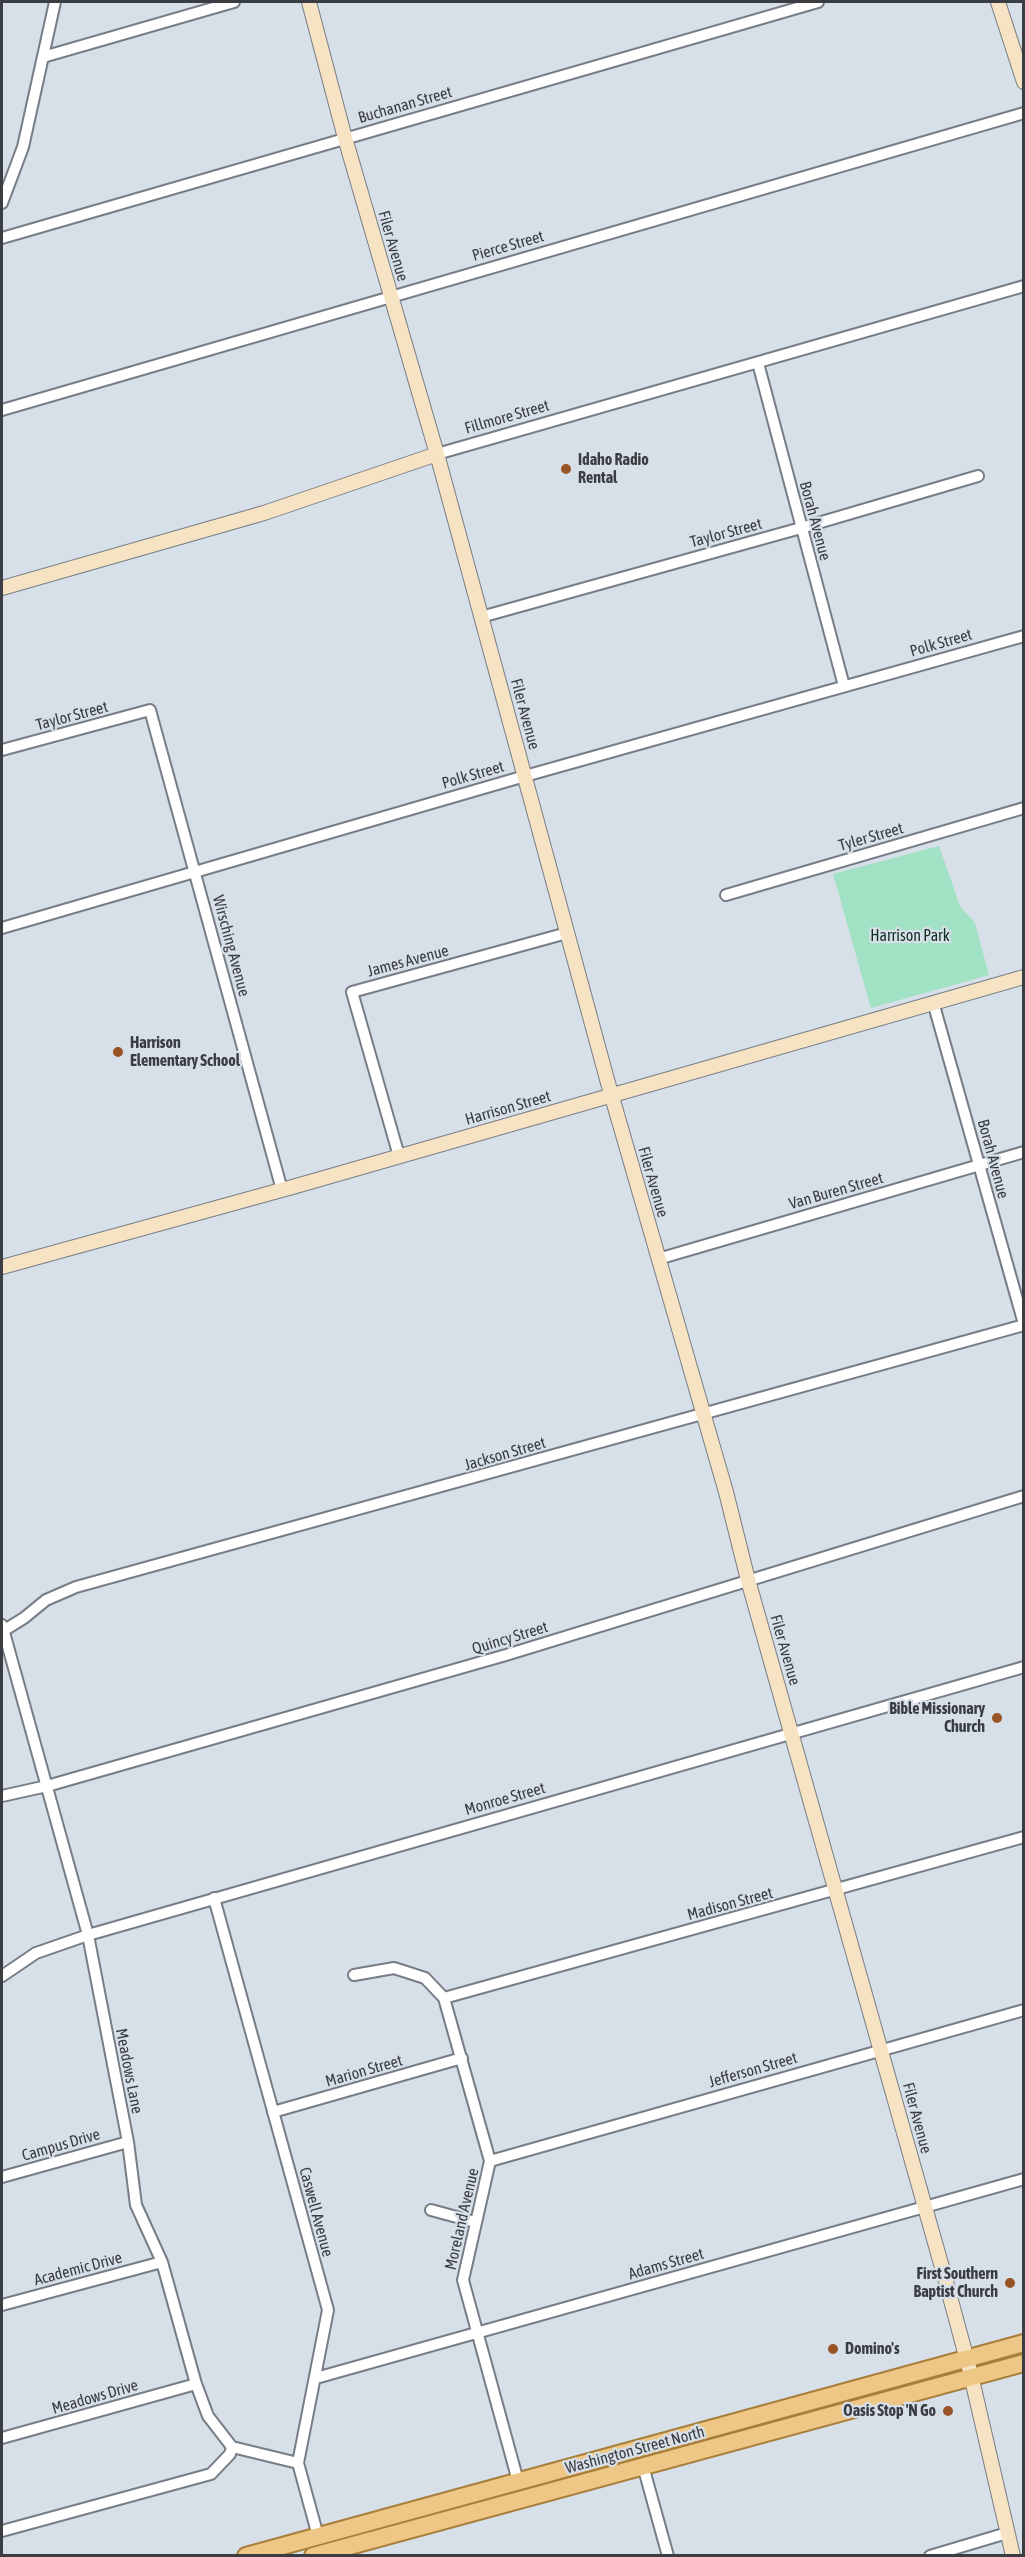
<!DOCTYPE html>
<style>
body{margin:0}
#map{position:relative;width:1025px;height:2557px;overflow:hidden;background:#d7dfe9;font-family:"Asap Condensed",sans-serif}
canvas{display:block}
.frame{position:absolute;inset:0;border:3px solid #3a3d41;pointer-events:none}
</style>
<div id="map">
<canvas width="1025" height="2557"></canvas>
<div class="frame"></div>
</div>
<script>
const ctx = document.querySelector('canvas').getContext('2d');
ctx.lineJoin = 'round';
function fillPath(path, color) { ctx.fillStyle = color; ctx.fill(path, 'evenodd'); }
function trace(path, color, width, dash) { ctx.strokeStyle = color; ctx.lineWidth = width; ctx.lineCap = dash ? 'butt' : 'round'; ctx.setLineDash(dash || []); ctx.stroke(path); }
function drawText(font, color, halo, rows, align = 'center') {
  ctx.font = font + ' "Asap Condensed",sans-serif'; ctx.lineWidth = 4.5; ctx.setLineDash([]); ctx.textBaseline = 'middle'; ctx.strokeStyle = halo; ctx.fillStyle = color; for (const [text, x, y, turn = 0] of rows) {
    ctx.save(); ctx.translate(x, y); ctx.rotate((+turn || 0) * Math.PI / 180); ctx.textAlign = isNaN(turn) ? turn : align; if (halo) ctx.strokeText(text, 0, 0); ctx.fillText(text, 0, 0); ctx.restore();
  }
}
const green = new Path2D(`
 M 939,846 L 960,906 L 975,923 L 989,975 L 871,1008 L 833,874 Z`);
const street = new Path2D(`
 M 43,57 L 234,2
 M 2,203 L 23,147 L 55,2
 M 2,238 L 818,2
 M 758,363 L 844,686
 M 2,410 L 1024,113
 M 437,454 L 1024,286
 M 481,617 L 801,528 L 978,476
 M 2,750 L 150,710 L 282,1190
 M 726,895 L 1024,808
 M 2,928 L 525,776 L 1024,636
 M 933,1002 L 1024,1324
 M 399,1156 L 352,992 L 567,933
 M 658,1259 L 1024,1152
 M 2,1625 L 88,1935 L 128,2142 L 136,2205 L 162,2262 L 196,2384 L 208,2416 L 232,2447 L 298,2463
 M 3,1631 L 24,1618 L 46,1600 L 76,1587 L 1024,1325
 M 2,1796 L 47,1786 L 506,1655 L 1024,1496
 M 214,1898 L 328,2310 L 298,2463 L 318,2536
 M 354,1975 L 394,1968 L 425,1978 L 444,1998 L 490,2161 L 463,2280 L 518,2481
 M 2,1976 L 36,1953 L 88,1935 L 1024,1667
 M 444,1998 L 1024,1837
 M 273,2112 L 462,2058
 M 490,2161 L 1024,2010
 M 2,2177 L 128,2142
 M 431,2210 L 475,2222
 M 2,2305 L 162,2262
 M 316,2378 L 1024,2179
 M 2,2438 L 196,2384
 M 643,2466 L 668,2556
 M 2,2531 L 211,2474 L 230,2454 L 232,2447
 M 930,2556 L 1007,2533`);
const secondary = new Path2D(`
 M 309,2 L 345,138 L 437,454 L 608,1083 L 726,1492 L 748,1580 L 945,2278 L 970,2371 L 1013,2556
 M 998,2 L 1024,82
 M 2,588 L 264,513 L 437,454
 M 2,1267 L 296,1186 L 1024,977`);
const primary = new Path2D(`
 M 246,2556 L 1024,2343
 M 313,2556 L 1024,2363`);
const markers = [
 [566,469,6,"#985425"],
 [118,1052,6,"#985425"],
 [997,1718,6,"#985425"],
 [1010,2283,6,"#985425"],
 [833,2349,6,"#985425"],
 [948,2411,6,"#985425"]
];
const streetNames = [
 ["Buchanan Street",405,105,-16],
 ["Filer Avenue",393,246,74],
 ["Pierce Street",508,246,-16],
 ["Fillmore Street",507,417,-16],
 ["Borah Avenue",815,521,75],
 ["Taylor Street",726,533,-15],
 ["Polk Street",941,643,-16],
 ["Filer Avenue",525,714,75],
 ["Taylor Street",72,716,-15],
 ["Polk Street",473,775,-16],
 ["Tyler Street",871,837,-16],
 ["Wirsching Avenue",231,946,75],
 ["James Avenue",408,961,-15],
 ["Harrison Street",508,1108,-16],
 ["Borah Avenue",993,1159,75],
 ["Filer Avenue",653,1182,74],
 ["Van Buren Street",836,1191,-16],
 ["Jackson Street",505,1454,-16],
 ["Quincy Street",510,1638,-17],
 ["Filer Avenue",785,1650,74],
 ["Monroe Street",505,1799,-16],
 ["Madison Street",730,1904,-15],
 ["Jefferson Street",753,2070,-16],
 ["Meadows Lane",129,2071,79],
 ["Marion Street",364,2071,-16],
 ["Filer Avenue",917,2118,75],
 ["Campus Drive",61,2145,-16],
 ["Caswell Avenue",316,2212,75],
 ["Moreland Avenue",462,2219,-77],
 ["Adams Street",666,2264,-16],
 ["Academic Drive",78,2269,-15],
 ["Meadows Drive",95,2397,-16],
 ["Washington Street North",635,2450,-15]
];
const poiNames = [
 ["Idaho Radio",578,460],
 ["Rental",578,478],
 ["Harrison",130,1043],
 ["Elementary School",130,1061],
 ["Bible Missionary",985,1709,"right"],
 ["Church",985,1727,"right"],
 ["First Southern",998,2274,"right"],
 ["Baptist Church",998,2292,"right"],
 ["Domino's",845,2349],
 ["Oasis Stop 'N Go",936,2411,"right"]
];
const parkNames = [
 ["Harrison Park",910,936]
];
fillPath(green, '#a1e1c4');
trace(street, '#777d86', 14);
trace(secondary, '#777d86', 16);
trace(primary, '#a77e3a', 20);
trace(street, '#fff', 10);
trace(secondary, '#f6e3c3', 14);
trace(primary, '#eec786', 16);
for (const [x, y, r, color] of markers) { const dot = new Path2D(); dot.arc(x, y, r, 0, 2 * Math.PI); ctx.fillStyle = color; ctx.fill(dot); trace(dot, '#d7dfe9', 2); }
drawText('16px', '#3a3d41', '#d7dfe9', streetNames);
drawText('bold 16px', '#3a3d41', '#d7dfe9', poiNames, 'left');
drawText('16px', '#103024', '#d7dfe9', parkNames);
</script>
